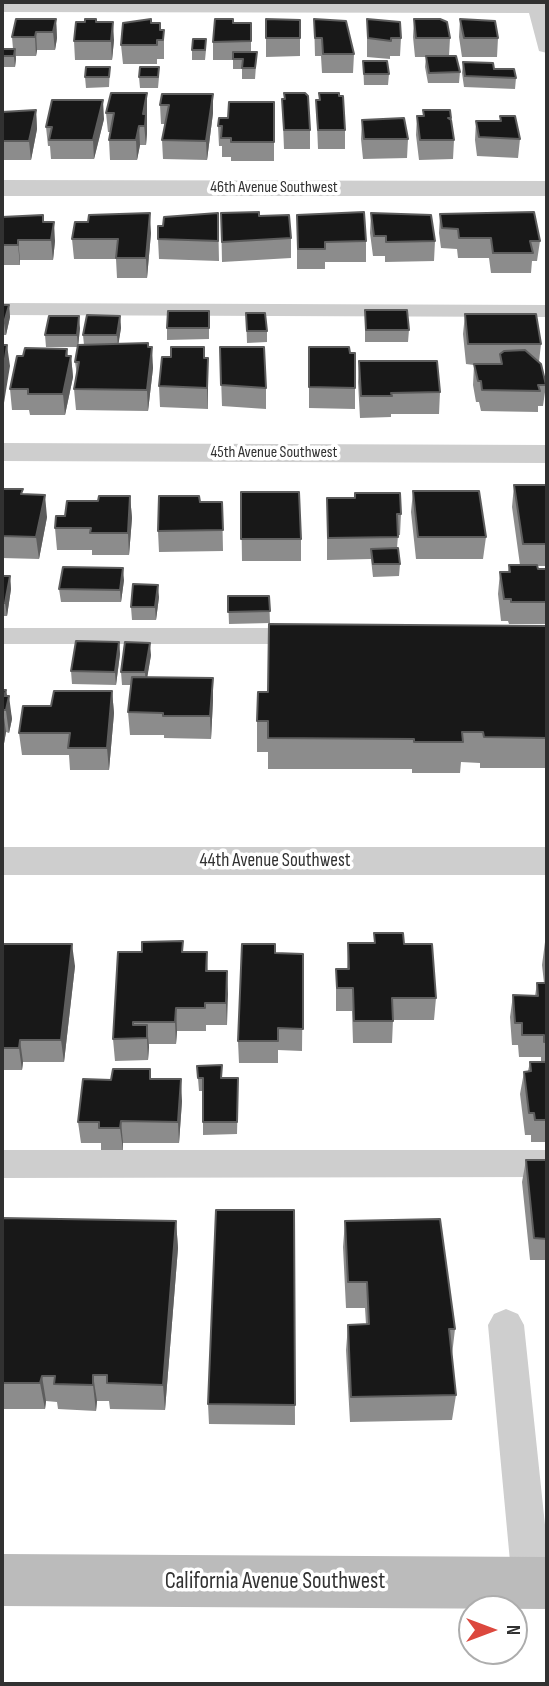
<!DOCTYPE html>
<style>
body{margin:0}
#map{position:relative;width:549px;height:1686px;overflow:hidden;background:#fff;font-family:"Sofia Sans Condensed",sans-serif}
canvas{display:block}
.frame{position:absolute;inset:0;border:4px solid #313131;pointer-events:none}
.north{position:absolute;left:458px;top:1595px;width:70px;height:70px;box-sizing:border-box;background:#fff;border:2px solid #adadad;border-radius:50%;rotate:90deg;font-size:19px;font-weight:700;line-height:28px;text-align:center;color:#313131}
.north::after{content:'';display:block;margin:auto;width:24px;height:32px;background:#dc483e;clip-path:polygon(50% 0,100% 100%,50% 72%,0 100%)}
</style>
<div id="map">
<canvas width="549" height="1686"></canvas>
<div class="frame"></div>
<div class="north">N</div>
</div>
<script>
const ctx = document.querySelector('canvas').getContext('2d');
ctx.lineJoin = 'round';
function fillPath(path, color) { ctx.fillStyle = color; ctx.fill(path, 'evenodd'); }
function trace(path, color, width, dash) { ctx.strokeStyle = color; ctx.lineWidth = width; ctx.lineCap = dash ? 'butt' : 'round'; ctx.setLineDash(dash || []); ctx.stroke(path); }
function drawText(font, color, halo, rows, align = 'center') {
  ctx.font = font + ' "Sofia Sans Condensed",sans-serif'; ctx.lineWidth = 7; ctx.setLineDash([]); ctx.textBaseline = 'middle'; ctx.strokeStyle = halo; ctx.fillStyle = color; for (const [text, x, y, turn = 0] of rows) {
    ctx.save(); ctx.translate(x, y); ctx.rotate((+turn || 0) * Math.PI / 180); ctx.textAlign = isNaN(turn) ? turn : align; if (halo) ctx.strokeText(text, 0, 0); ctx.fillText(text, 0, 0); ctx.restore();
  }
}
const service = new Path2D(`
 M 2,303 L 547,305 L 547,317 L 2,315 Z
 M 2,628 L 306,628 L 315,630 L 318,636 L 315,642 L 306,644 L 2,644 Z
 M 2,1150 L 547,1150 L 547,1177 L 2,1178 Z
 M 506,1309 L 518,1314 L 524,1325 L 547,1544 L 547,1593 L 546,1597 L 532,1602 L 518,1597 L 512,1583 L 488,1325 L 494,1314 Z`);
const minor = new Path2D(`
 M 2,2 L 547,2 L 547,53 L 539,51 L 529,13 L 2,12 Z
 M 2,180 L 547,181 L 547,196 L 2,196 Z
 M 2,443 L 547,445 L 547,463 L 2,461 Z
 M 2,847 L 547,847 L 547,875 L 2,875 Z`);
const secondary = new Path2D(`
 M 2,1554 L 547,1557 L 547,1609 L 2,1606 Z`);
const wall = new Path2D(`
 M 56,19 L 57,38 L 55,50 L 37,50 L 36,56 L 16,56 L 15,67 L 2,67 L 2,49 L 13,49 L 12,37 Z
 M 266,19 L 300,20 L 300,56 L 266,57 Z
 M 314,19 L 354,54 L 353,73 L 322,73 L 321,56 L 315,56 Z
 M 367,19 L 401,38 L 400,56 L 390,56 L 390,59 L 367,57 Z
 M 414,19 L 450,38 L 449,56 L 460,72 L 459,83 L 428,83 L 425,67 L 426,57 L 415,57 L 413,37 Z
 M 460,19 L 498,38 L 497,57 L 462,57 L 459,37 Z
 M 96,22 L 114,40 L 112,60 L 75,60 L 74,41 Z
 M 151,23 L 161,30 L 164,30 L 164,59 L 157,59 L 157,64 L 123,64 L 121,45 Z
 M 233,23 L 251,23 L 251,52 L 257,52 L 255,79 L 242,79 L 242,69 L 233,69 L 233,60 L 213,60 L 213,42 Z
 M 192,50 L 206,50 L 205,60 L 192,60 Z
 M 363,61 L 389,74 L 388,85 L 364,85 Z
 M 463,62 L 494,69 L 516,78 L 515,89 L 464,87 L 462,73 Z
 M 110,67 L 109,87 L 86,88 L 85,77 Z
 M 139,77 L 159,77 L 158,88 L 140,88 Z
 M 147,93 L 147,133 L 146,145 L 140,145 L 137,160 L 110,160 L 109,140 L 111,132 L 108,132 L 106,113 Z
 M 319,93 L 345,130 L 345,149 L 318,149 L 316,100 L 319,100 Z
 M 213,94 L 213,113 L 207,160 L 163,159 L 162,140 L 165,124 L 161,124 L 160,105 Z
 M 282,99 L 310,130 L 310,149 L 284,149 Z
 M 274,102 L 274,161 L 231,161 L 231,157 L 222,157 L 222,146 L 219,146 L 218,126 L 228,118 Z
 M 36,110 L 37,129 L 31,160 L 2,160 L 2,112 Z
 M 423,110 L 451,118 L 454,140 L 453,159 L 419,160 L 416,135 L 417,116 L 423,116 Z
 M 500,116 L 520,139 L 518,158 L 477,156 L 475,140 L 476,121 L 500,121 Z
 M 104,119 L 94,159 L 51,159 L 50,146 L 48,146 L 46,127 Z
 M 362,120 L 408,139 L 407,158 L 363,159 L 361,139 Z
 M 218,213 L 219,261 L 159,259 L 158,239 L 163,226 Z
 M 221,213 L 259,216 L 291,238 L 291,258 L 222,262 Z
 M 371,213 L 435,241 L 434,261 L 385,262 L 385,256 L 373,256 L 370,233 Z
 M 440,214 L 540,241 L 537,261 L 532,261 L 531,273 L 491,273 L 489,258 L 458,258 L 457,249 L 441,248 L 439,233 Z
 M 43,215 L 44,222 L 55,241 L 53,260 L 20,260 L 20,265 L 2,265 L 2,217 Z
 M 297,215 L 366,241 L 366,262 L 325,262 L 325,269 L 297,269 Z
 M 151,233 L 147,278 L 117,278 L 116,259 L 74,259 L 72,239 Z
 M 2,305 L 9,305 L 10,317 L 6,335 L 2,335 Z
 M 365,310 L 409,330 L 408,342 L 365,342 Z
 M 209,311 L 209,339 L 167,340 L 167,328 Z
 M 246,313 L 267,331 L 267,342 L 247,343 Z
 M 465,314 L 541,344 L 539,362 L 546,385 L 543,406 L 538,406 L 538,412 L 481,411 L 479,402 L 476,402 L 473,385 L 474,365 L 466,364 L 463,334 Z
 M 120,316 L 121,328 L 118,344 L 149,347 L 153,368 L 148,411 L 76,410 L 74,389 L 77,375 L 75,362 L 84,345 L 83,335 Z
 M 80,328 L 78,347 L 46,347 L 45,335 Z
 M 204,347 L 205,358 L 208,379 L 208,409 L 160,407 L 159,386 L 171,357 Z
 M 220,347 L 266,388 L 266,409 L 222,406 Z
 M 309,347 L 350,353 L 355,388 L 355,409 L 309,408 Z
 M 68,356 L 71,356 L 73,377 L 65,415 L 30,415 L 29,410 L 12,410 L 10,389 Z
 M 359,361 L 440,392 L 439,414 L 391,414 L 391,417 L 360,418 L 358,382 Z
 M 514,485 L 547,485 L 547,566 L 537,566 L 538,569 L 547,569 L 547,624 L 509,624 L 508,621 L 501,621 L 498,594 L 500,572 L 508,572 L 509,565 L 520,565 L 512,507 Z
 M 2,489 L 24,494 L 47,517 L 39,559 L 2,558 Z
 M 413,491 L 486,537 L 483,559 L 416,559 L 411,512 Z
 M 241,492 L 301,539 L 301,561 L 242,561 Z
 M 130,496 L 132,518 L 129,555 L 92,555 L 92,550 L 57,550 L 55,528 L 65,516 L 98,501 Z
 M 327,498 L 401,514 L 400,535 L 398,535 L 397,548 L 400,564 L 399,576 L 373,577 L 371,559 L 327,560 Z
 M 222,502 L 223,551 L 159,552 L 158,531 Z
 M 2,576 L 10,576 L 11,589 L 7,616 L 2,616 Z
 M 124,580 L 121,602 L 61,602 L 59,589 Z
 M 228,596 L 269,596 L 270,623 L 229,624 Z
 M 159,597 L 156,620 L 132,620 L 131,607 Z
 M 547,626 L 547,768 L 480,768 L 480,763 L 461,762 L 460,773 L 412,773 L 412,769 L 268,769 L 268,752 L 257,752 L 257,721 L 268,692 Z
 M 119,642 L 120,654 L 116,685 L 72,684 L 71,671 Z
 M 151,655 L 147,677 L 213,678 L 213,700 L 211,739 L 164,738 L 164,735 L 130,735 L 128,712 L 131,685 L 122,685 L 121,672 Z
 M 2,681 L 3,690 L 6,690 L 12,719 L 9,733 L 6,732 L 2,755 Z
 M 112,691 L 114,713 L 109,770 L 70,770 L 69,755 L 22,755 L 19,733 L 51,706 Z
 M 374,933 L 404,944 L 436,998 L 434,1020 L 393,1020 L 392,1043 L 353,1043 L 352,1011 L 336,1011 L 336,969 L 347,969 L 348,943 L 374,943 Z
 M 545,942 L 547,942 L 547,1142 L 531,1142 L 531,1135 L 525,1135 L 520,1094 L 524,1072 L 528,1071 L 530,1062 L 541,1062 L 541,1057 L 519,1057 L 518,1045 L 512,1045 L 510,1017 L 513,995 L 535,996 L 537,983 L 544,983 L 542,965 Z
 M 2,944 L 75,966 L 64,1062 L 23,1062 L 22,1070 L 2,1070 Z
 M 183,952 L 207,952 L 208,971 L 227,971 L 227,1025 L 206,1025 L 206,1031 L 177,1031 L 176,1044 L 149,1044 L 148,1060 L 115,1061 L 113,1039 Z
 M 275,953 L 303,954 L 302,1051 L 278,1050 L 278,1063 L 239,1063 L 238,1041 Z
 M 197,1066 L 222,1078 L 238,1091 L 237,1134 L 203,1135 L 203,1091 L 199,1091 Z
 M 150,1069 L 151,1079 L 182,1101 L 179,1143 L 123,1143 L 123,1150 L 101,1150 L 101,1143 L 81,1143 L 78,1122 L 111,1080 Z
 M 526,1160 L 547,1160 L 547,1260 L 530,1260 L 522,1182 Z
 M 294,1210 L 295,1425 L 209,1424 L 208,1404 Z
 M 2,1218 L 176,1221 L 178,1248 L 165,1410 L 110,1409 L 109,1401 L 97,1401 L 96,1411 L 58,1409 L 57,1402 L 46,1401 L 45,1409 L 2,1409 Z
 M 345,1221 L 455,1329 L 452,1355 L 456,1395 L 452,1420 L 350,1422 L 346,1350 L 348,1325 L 366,1324 L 365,1308 L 346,1308 L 343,1247 Z`);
const shadedWall = new Path2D(`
 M 56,19 L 57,38 L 55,50 L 53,32 Z
 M 113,22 L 114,40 L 112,60 L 111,41 Z
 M 36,32 L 37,50 L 36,56 L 35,37 Z
 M 15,49 L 16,59 L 15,67 L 14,56 Z
 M 147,93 L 147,133 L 146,145 L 143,114 Z
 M 213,94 L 213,113 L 207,160 L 206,141 Z
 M 103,100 L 104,119 L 94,159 L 93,140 Z
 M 36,110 L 37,129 L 31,160 L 29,141 Z
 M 139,126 L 140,145 L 137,160 L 136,140 Z
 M 150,213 L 151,233 L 147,278 L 146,258 Z
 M 54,222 L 55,241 L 53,260 L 51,240 Z
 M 18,240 L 20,260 L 20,265 L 18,245 Z
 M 9,305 L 10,317 L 6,335 L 4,323 Z
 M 79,316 L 80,328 L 78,347 L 77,335 Z
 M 120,316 L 121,328 L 118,347 L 117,335 Z
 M 7,345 L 10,366 L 3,409 L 2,379 Z
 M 152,347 L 153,368 L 148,411 L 147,390 Z
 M 67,349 L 69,367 L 71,356 L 73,377 L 65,415 L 63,394 Z
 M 208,358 L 208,409 L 207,388 Z
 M 45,495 L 47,517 L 39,559 L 36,537 Z
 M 130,496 L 132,518 L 129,555 L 128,533 Z
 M 123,568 L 124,580 L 121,602 L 120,590 Z
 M 10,576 L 11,589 L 7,616 L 5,603 Z
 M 158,585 L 159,597 L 156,620 L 155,607 Z
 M 119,642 L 120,654 L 116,685 L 115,672 Z
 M 150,643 L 151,655 L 146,685 L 145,672 Z
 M 213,678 L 213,700 L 211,739 L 210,716 Z
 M 6,690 L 8,702 L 9,696 L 12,719 L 9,733 L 4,696 Z
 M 112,691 L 114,713 L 109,770 L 107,748 Z
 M 3,710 L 6,732 L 2,755 L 2,717 Z
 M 72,944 L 75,966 L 64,1062 L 61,1040 Z
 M 227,971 L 228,994 L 227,1025 L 226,1003 Z
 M 176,1008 L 177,1031 L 176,1044 L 175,1022 Z
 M 147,1025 L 149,1047 L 148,1060 L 147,1038 Z
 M 20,1040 L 23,1062 L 22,1070 L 19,1048 Z
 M 181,1079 L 182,1101 L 179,1143 L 178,1122 Z
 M 121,1121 L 123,1143 L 123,1150 L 120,1128 Z
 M 176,1221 L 178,1248 L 165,1410 L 163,1385 Z
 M 93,1375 L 97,1401 L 96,1411 L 93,1385 Z
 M 42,1376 L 46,1401 L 45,1409 L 40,1383 Z`);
const building = new Path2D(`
 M 16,19 L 56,19 L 53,32 L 36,32 L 35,37 L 12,37 Z
 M 85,19 L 96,19 L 96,22 L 113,22 L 111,41 L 74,41 L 76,22 L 85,22 Z
 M 151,19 L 151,23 L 160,23 L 160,30 L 164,30 L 163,40 L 157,40 L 157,45 L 121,45 L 123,23 Z
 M 215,19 L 233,19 L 233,23 L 251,23 L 251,41 L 213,42 Z
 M 266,19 L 300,20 L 300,38 L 266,38 Z
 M 314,19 L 346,21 L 354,54 L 323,54 L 322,38 L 315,38 Z
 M 367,19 L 400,22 L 401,38 L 391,38 L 391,41 L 368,38 Z
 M 414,19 L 440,19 L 447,22 L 450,38 L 416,38 Z
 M 460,19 L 495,21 L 498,38 L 464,38 Z
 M 193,39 L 206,39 L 205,50 L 192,50 Z
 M 2,49 L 15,49 L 14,56 L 2,56 Z
 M 233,52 L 257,52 L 255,68 L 242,68 L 243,59 L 233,59 Z
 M 426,56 L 456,56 L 460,72 L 429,73 Z
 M 363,61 L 387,61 L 389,74 L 364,74 Z
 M 463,62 L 493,63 L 494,69 L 514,69 L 516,78 L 465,76 Z
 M 86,67 L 110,67 L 109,77 L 85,77 Z
 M 140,67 L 159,67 L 158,77 L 139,77 Z
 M 111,93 L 147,93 L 143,114 L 146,114 L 145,126 L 139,126 L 136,140 L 109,140 L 114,113 L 106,113 Z
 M 284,93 L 305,93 L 308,96 L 310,130 L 284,130 L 282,99 L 285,99 Z
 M 319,93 L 339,93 L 339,96 L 343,96 L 345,130 L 318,130 L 316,100 L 320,100 Z
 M 162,94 L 213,94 L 206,141 L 162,140 L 169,105 L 160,105 Z
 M 52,100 L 103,100 L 93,140 L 49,140 L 52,127 L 46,127 Z
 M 229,102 L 274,102 L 274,142 L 231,142 L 231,138 L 221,138 L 222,126 L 218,126 L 219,118 L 228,118 Z
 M 36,110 L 29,141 L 2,141 L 2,112 Z
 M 423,110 L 450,110 L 451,118 L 448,118 L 451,120 L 454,140 L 420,140 L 417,116 L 424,116 Z
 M 500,116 L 515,116 L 520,139 L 479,137 L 476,121 L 501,121 Z
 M 404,118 L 408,139 L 364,139 L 362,120 Z
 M 259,212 L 259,216 L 289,215 L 291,238 L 222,242 L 221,213 Z
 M 364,212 L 366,241 L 325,242 L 325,249 L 298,249 L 297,215 Z
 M 534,212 L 540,241 L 530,241 L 533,253 L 493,253 L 491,238 L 459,238 L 458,229 L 442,228 L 440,214 Z
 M 150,213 L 146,258 L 116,258 L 118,239 L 72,239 L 75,222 L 88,222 L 89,215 Z
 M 218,213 L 218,241 L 158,239 L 158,226 L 163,226 L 164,217 Z
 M 371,213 L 431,215 L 435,241 L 386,242 L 386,236 L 374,236 Z
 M 43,215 L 43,222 L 54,222 L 51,240 L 18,240 L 18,245 L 2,245 L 2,217 Z
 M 2,305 L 9,305 L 4,323 L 2,323 Z
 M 365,310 L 407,310 L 409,330 L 366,330 Z
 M 168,311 L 209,311 L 209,328 L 167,328 Z
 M 246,313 L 265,313 L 267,331 L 247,331 Z
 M 465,314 L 536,314 L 541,344 L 468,344 Z
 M 87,315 L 120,316 L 117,335 L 83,335 Z
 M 49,316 L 79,316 L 77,335 L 45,335 Z
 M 148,343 L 148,347 L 152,347 L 147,390 L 74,389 L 79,362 L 75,362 L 78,345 Z
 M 2,345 L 7,345 L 2,379 Z
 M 171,347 L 204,347 L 204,358 L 208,358 L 207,388 L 159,386 L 162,357 L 171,357 Z
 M 220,347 L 264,347 L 266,388 L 221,385 Z
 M 309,347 L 349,347 L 350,353 L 355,353 L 355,388 L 309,387 Z
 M 25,348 L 67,349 L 66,356 L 71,356 L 63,394 L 28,394 L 28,389 L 10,389 L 17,356 L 23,356 Z
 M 525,350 L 541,364 L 546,385 L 538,385 L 540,391 L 482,390 L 481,381 L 478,381 L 474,364 L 502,364 L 500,354 L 504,351 Z
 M 359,361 L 437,361 L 440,392 L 391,393 L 392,396 L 361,396 Z
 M 514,485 L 547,485 L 547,544 L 523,544 Z
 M 2,489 L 23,489 L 21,494 L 45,495 L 36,537 L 2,536 Z
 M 413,491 L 479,491 L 486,537 L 418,537 Z
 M 241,492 L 299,492 L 301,539 L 241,539 Z
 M 355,493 L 400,493 L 401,514 L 397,514 L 398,537 L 328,538 L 327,498 L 355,498 Z
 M 99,496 L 130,496 L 128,533 L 90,533 L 91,528 L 55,528 L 56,516 L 65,516 L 67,501 L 98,501 Z
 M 159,496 L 199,496 L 200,502 L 222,502 L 223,530 L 158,531 Z
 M 398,548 L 400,564 L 373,564 L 371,549 Z
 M 509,565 L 537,565 L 538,569 L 547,569 L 547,602 L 511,602 L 511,599 L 504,599 L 500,572 L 510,572 Z
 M 63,567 L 123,568 L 120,590 L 59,589 Z
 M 2,576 L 10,576 L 5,603 L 2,603 Z
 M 133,584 L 158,585 L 155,607 L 131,607 Z
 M 228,596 L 269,596 L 270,611 L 228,612 Z
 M 269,624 L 547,626 L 547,738 L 484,737 L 483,732 L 462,732 L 463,742 L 414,742 L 414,739 L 268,738 L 268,721 L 257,721 L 258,692 L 268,692 Z
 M 76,641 L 119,642 L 115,672 L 71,671 Z
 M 125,642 L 150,643 L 145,672 L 121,672 Z
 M 132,677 L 213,678 L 210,716 L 163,716 L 163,713 L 128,712 Z
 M 2,690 L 6,690 L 4,696 L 9,696 L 6,710 L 3,710 L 2,717 Z
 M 54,691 L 112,691 L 107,748 L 68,748 L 70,733 L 19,733 L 23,706 L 51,706 Z
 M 374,933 L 403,933 L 404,944 L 432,944 L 436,998 L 392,998 L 393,1021 L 354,1021 L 353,988 L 337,988 L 336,969 L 349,969 L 348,943 L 375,943 Z
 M 183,941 L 182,952 L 207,952 L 206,971 L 227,971 L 226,1003 L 205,1003 L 205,1008 L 176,1008 L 175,1022 L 133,1022 L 133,1025 L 147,1025 L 147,1038 L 113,1039 L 118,952 L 142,952 L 142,942 Z
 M 2,944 L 72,944 L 61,1040 L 20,1040 L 19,1048 L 2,1048 Z
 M 242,944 L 275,944 L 275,953 L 303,954 L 303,1029 L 278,1028 L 278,1041 L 238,1041 Z
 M 537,983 L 547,983 L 547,1042 L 544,1042 L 544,1035 L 522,1035 L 522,1023 L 515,1023 L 513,995 L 538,996 Z
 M 530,1062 L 547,1062 L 547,1120 L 535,1120 L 534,1113 L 529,1113 L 524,1072 L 531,1071 Z
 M 222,1065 L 221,1078 L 238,1078 L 237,1122 L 203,1122 L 203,1078 L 198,1078 L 197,1066 Z
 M 113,1069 L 150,1069 L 150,1079 L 181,1079 L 178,1122 L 121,1121 L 120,1128 L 99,1128 L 99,1122 L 78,1122 L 83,1079 L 111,1080 Z
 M 526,1160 L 547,1160 L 547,1239 L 534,1238 Z
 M 216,1210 L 294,1210 L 295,1405 L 208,1404 Z
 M 2,1218 L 176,1221 L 163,1385 L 107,1383 L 107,1375 L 93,1375 L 93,1385 L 54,1384 L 55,1376 L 42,1376 L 40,1383 L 2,1383 Z
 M 440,1219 L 455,1329 L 449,1329 L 456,1395 L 351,1397 L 348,1325 L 369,1324 L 367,1282 L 348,1282 L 345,1221 Z`);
const farStreetnames = [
 ["46th Avenue Southwest",274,188],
 ["45th Avenue Southwest",274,453]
];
const streetNames = [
 ["44th Avenue Southwest",275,861]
];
const nearStreetnames = [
 ["California Avenue Southwest",275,1582]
];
fillPath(service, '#cecece');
fillPath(minor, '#cecece');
fillPath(secondary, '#bbb');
fillPath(wall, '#8c8c8c');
fillPath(shadedWall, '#5d5d5d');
fillPath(building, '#181818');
trace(building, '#5d5d5d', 2);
drawText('16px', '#313131', '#fff', farStreetnames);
drawText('19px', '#313131', '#fff', streetNames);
drawText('23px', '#313131', '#fff', nearStreetnames);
</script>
